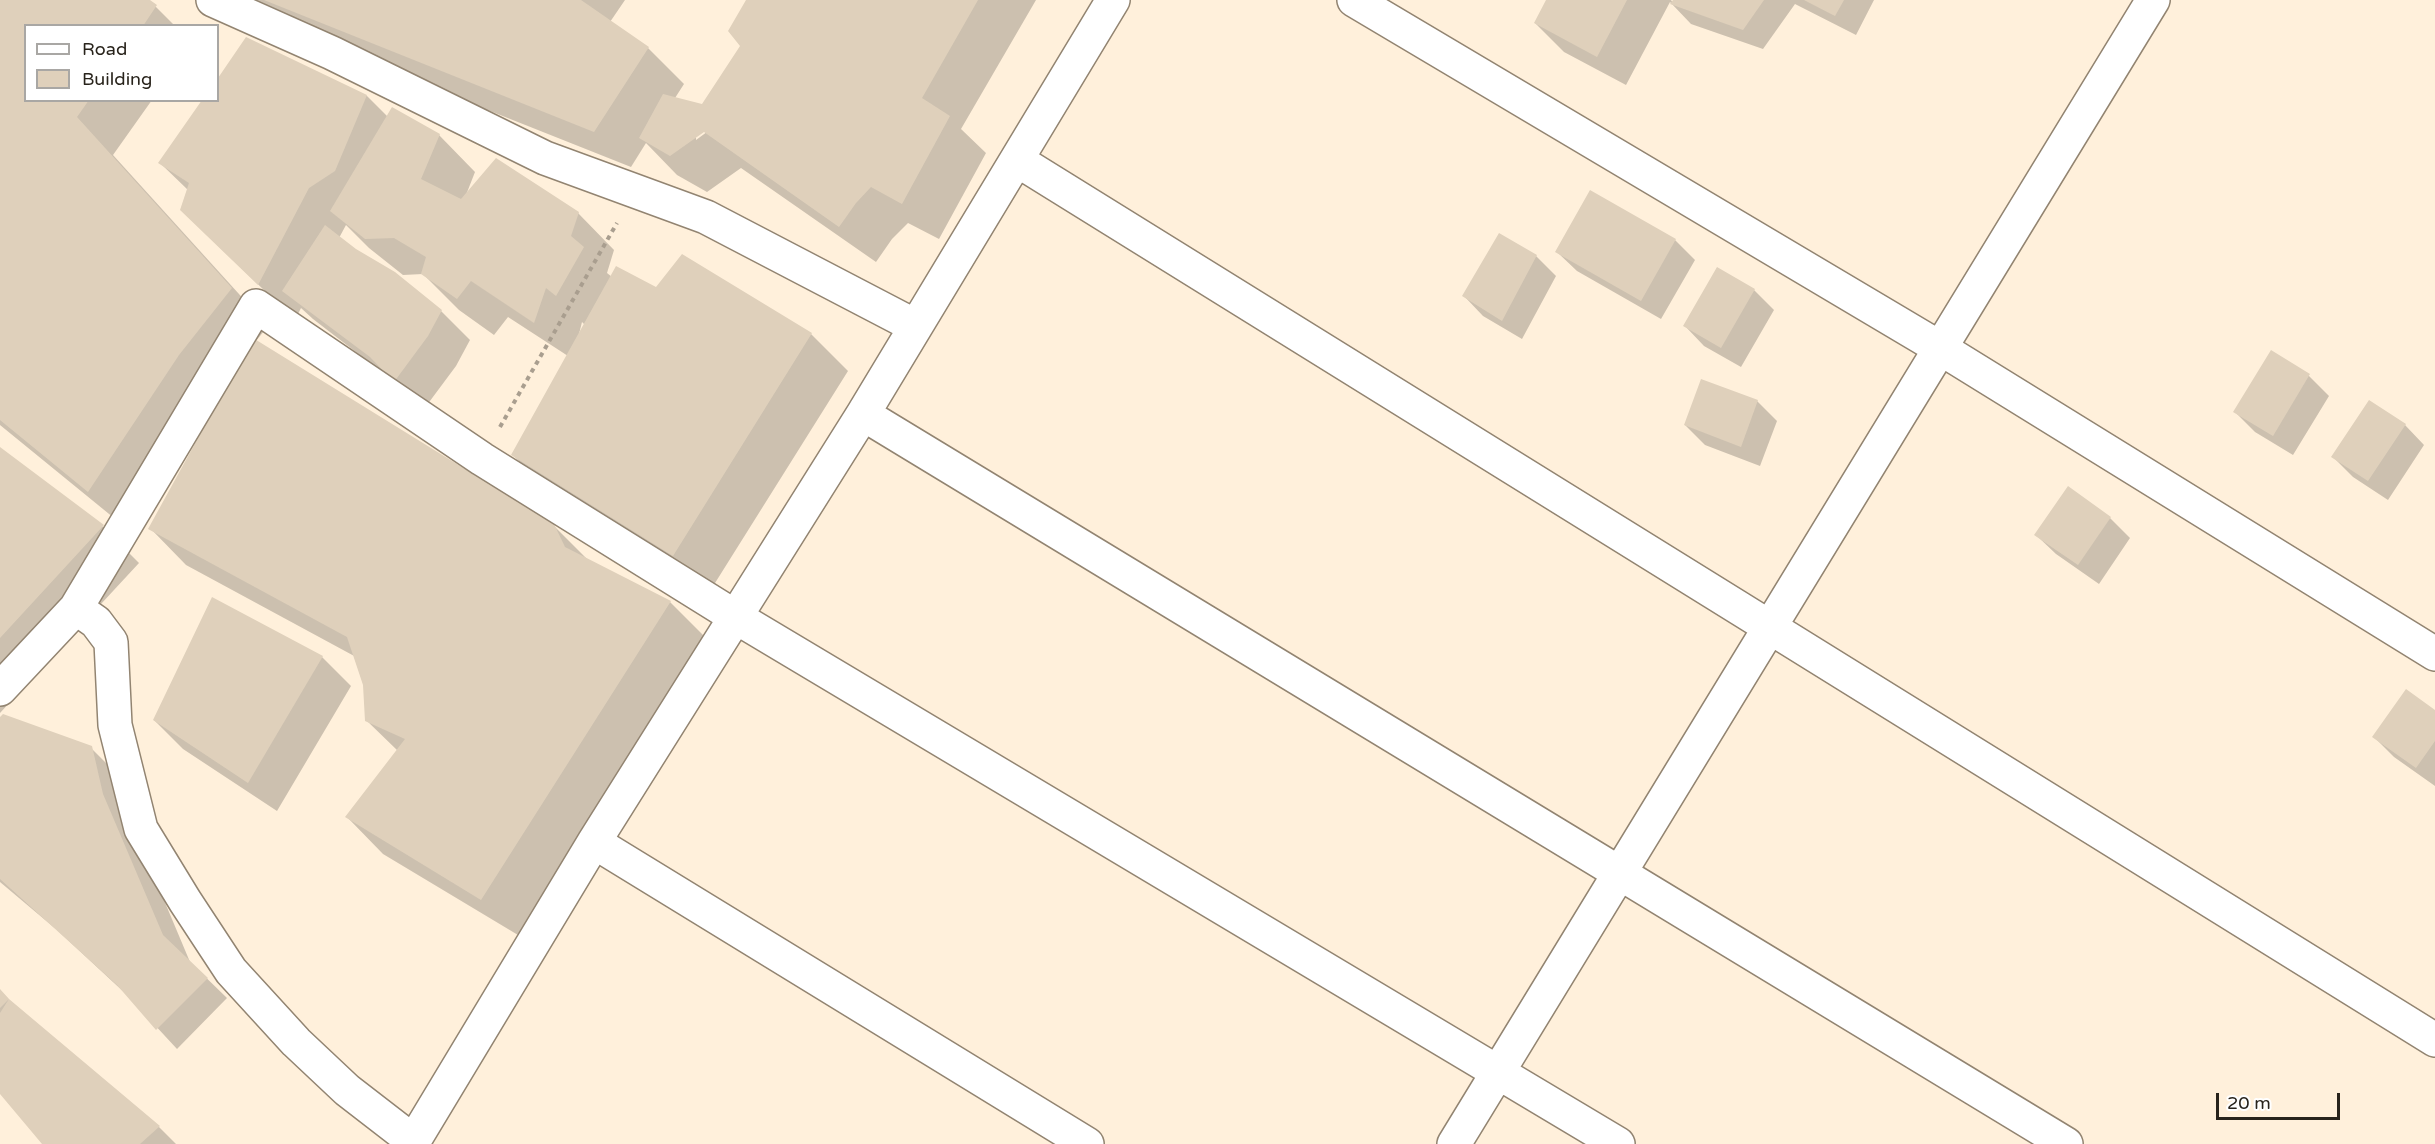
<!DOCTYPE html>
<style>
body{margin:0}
#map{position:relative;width:2435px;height:1144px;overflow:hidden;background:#fff0db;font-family:"Varela Round",sans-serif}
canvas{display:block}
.legend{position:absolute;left:24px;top:24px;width:195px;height:78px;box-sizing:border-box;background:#fff;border:2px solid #a9a7a4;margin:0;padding:8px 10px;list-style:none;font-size:18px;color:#28231b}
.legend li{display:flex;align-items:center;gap:12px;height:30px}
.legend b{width:30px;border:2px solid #a9a7a4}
.scale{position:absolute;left:2216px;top:1093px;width:124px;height:27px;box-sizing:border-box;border:3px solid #28231b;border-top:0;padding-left:8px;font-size:18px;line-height:21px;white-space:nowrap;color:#28231b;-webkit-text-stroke:4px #fff;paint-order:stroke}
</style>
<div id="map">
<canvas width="2435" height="1144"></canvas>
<ul class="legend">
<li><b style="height:8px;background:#fff"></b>Road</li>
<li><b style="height:16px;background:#dfd0bb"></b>Building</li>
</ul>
<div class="scale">20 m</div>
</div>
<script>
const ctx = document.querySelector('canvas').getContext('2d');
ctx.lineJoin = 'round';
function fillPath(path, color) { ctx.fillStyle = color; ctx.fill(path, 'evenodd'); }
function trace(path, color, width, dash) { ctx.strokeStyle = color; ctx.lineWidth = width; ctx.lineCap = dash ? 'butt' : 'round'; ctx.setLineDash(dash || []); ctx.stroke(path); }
const shadow = new Path2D(`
 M 0,0 L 147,0 L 156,7 L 175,26 L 26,26 L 26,100 L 152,100 L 113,155 L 268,326 L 256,341 L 553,525 L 588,560 L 670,602 L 707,639 L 518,935 L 383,854 L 347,817 L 398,751 L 366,720 L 365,684 L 356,657 L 186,565 L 150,528 L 242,361 L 125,527 L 0,425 Z
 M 223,0 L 625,0 L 610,22 L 648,48 L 684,84 L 675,98 L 702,106 L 742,46 L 747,0 L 1036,0 L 961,129 L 986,153 L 939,239 L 908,223 L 892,239 L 876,262 L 741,168 L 707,192 L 677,175 L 646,143 L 631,167 L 231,8 ZM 709,127 L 711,129 L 696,140 L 696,136 Z
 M 1547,0 L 1671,0 L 1673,3 L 1674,0 L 1874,0 L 1856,35 L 1795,4 L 1763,49 L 1691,24 L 1670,2 L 1626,85 L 1564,52 L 1535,23 Z
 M 247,39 L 367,96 L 388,117 L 439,135 L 475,172 L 466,195 L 578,213 L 614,250 L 607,273 L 612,277 L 656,289 L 682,256 L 811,334 L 848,371 L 710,591 L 549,492 L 513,455 L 568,356 L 508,317 L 494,335 L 459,310 L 423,274 L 403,275 L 369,248 L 346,225 L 339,238 L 441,311 L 470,340 L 456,366 L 424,409 L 400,386 L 313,319 L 301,308 L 295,320 L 181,210 L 188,190 L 160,163 L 218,100 L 218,80 ZM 582,322 L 585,325 L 579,334 Z
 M 1675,240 L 1695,260 L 1661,319 L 1577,271 L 1557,252 Z
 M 1536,256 L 1556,276 L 1522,339 L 1483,316 L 1464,296 Z
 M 1754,290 L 1774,310 L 1741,367 L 1704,346 L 1685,326 Z
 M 2271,352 L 2309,376 L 2329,396 L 2293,455 L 2255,432 L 2235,412 Z
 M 1757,401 L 1777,421 L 1760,466 L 1705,445 L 1685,425 Z
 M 2405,425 L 2424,445 L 2388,500 L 2353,477 L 2333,457 Z
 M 0,448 L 103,527 L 139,563 L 0,713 Z
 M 2068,488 L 2110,518 L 2130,538 L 2099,584 L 2056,554 L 2036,535 Z
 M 322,657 L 351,686 L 277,811 L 183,749 L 154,720 Z
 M 2435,711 L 2435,786 L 2394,757 L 2374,737 Z
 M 0,719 L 91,748 L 120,777 L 132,824 L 190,962 L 227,998 L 177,1049 L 127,995 L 57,930 L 0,882 Z
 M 0,990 L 13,1004 L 159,1127 L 176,1144 L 44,1144 L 0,1091 Z`);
const building = new Path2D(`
 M 0,0 L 150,0 L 157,5 L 143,26 L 26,26 L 26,100 L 89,100 L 77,117 L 232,288 L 179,355 L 88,492 L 0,420 Z
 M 264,0 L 581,0 L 649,47 L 594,132 Z
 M 746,0 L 978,0 L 922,98 L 950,116 L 902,204 L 871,187 L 856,203 L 839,227 L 704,132 L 670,156 L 639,138 L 663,94 L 702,104 L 740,46 L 728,31 Z
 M 1546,0 L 1627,0 L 1597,57 L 1534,23 Z
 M 1673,0 L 1764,0 L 1743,30 L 1670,4 Z
 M 1804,0 L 1844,0 L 1835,16 Z
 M 246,37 L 367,95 L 335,171 L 309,188 L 258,285 L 180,210 L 189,183 L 158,163 L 202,100 L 218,100 L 218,78 Z
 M 392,107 L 440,134 L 421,179 L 461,199 L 496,158 L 579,212 L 571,236 L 584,247 L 556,296 L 546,288 L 534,323 L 471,281 L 457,299 L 421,274 L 426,257 L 394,238 L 365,239 L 330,211 Z
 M 1590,190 L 1676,239 L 1641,301 L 1555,252 Z
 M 325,225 L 356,249 L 395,272 L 442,310 L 428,336 L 394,382 L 370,357 L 282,291 Z
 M 1499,233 L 1537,255 L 1502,321 L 1462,296 Z
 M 682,254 L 812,333 L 673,556 L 511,455 L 616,266 L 656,287 Z
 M 1717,267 L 1755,289 L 1721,348 L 1683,326 Z
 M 253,338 L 554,524 L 565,547 L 671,601 L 481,900 L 345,817 L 405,739 L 365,721 L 363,685 L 347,637 L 148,529 Z
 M 2271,350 L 2310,374 L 2273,436 L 2233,412 Z
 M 1701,379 L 1758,400 L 1741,447 L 1684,425 Z
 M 2369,400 L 2406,424 L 2368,481 L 2331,457 Z
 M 0,447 L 104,525 L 0,638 Z
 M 2068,486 L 2111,517 L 2078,565 L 2034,535 Z
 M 212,597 L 323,656 L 248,783 L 153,720 Z
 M 2406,689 L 2435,710 L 2435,741 L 2416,768 L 2372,737 Z
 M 3,714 L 92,746 L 103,794 L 163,935 L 208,978 L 156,1030 L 117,985 L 0,879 L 0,717 Z
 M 0,989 L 9,999 L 160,1126 L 140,1144 L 42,1144 L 0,1094 L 0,1013 L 9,999 L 0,1008 Z`);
const path = new Path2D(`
 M 500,427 L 617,223`);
const minor = new Path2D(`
 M 213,0 L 332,53 L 545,158 L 706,217 L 915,326
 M 1354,0 L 1940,348 L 2435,654
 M 1017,160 L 2435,1040
 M 863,414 L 2066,1144
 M 76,608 L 96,622 L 111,642 L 115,725 L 141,829 L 185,901 L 231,971 L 296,1042 L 347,1090 L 413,1141
 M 0,689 L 76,608 L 256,306 L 482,459 L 734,616 L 1618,1144
 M 594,842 L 1087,1144
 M 412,1144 L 594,842 L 863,414 L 1113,0
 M 1454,1144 L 2153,0`);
fillPath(shadow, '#0003');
fillPath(building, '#dfd0bb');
trace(minor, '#928471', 36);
trace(path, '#a99e8f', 4, [4.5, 4.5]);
trace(minor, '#fff', 33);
</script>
